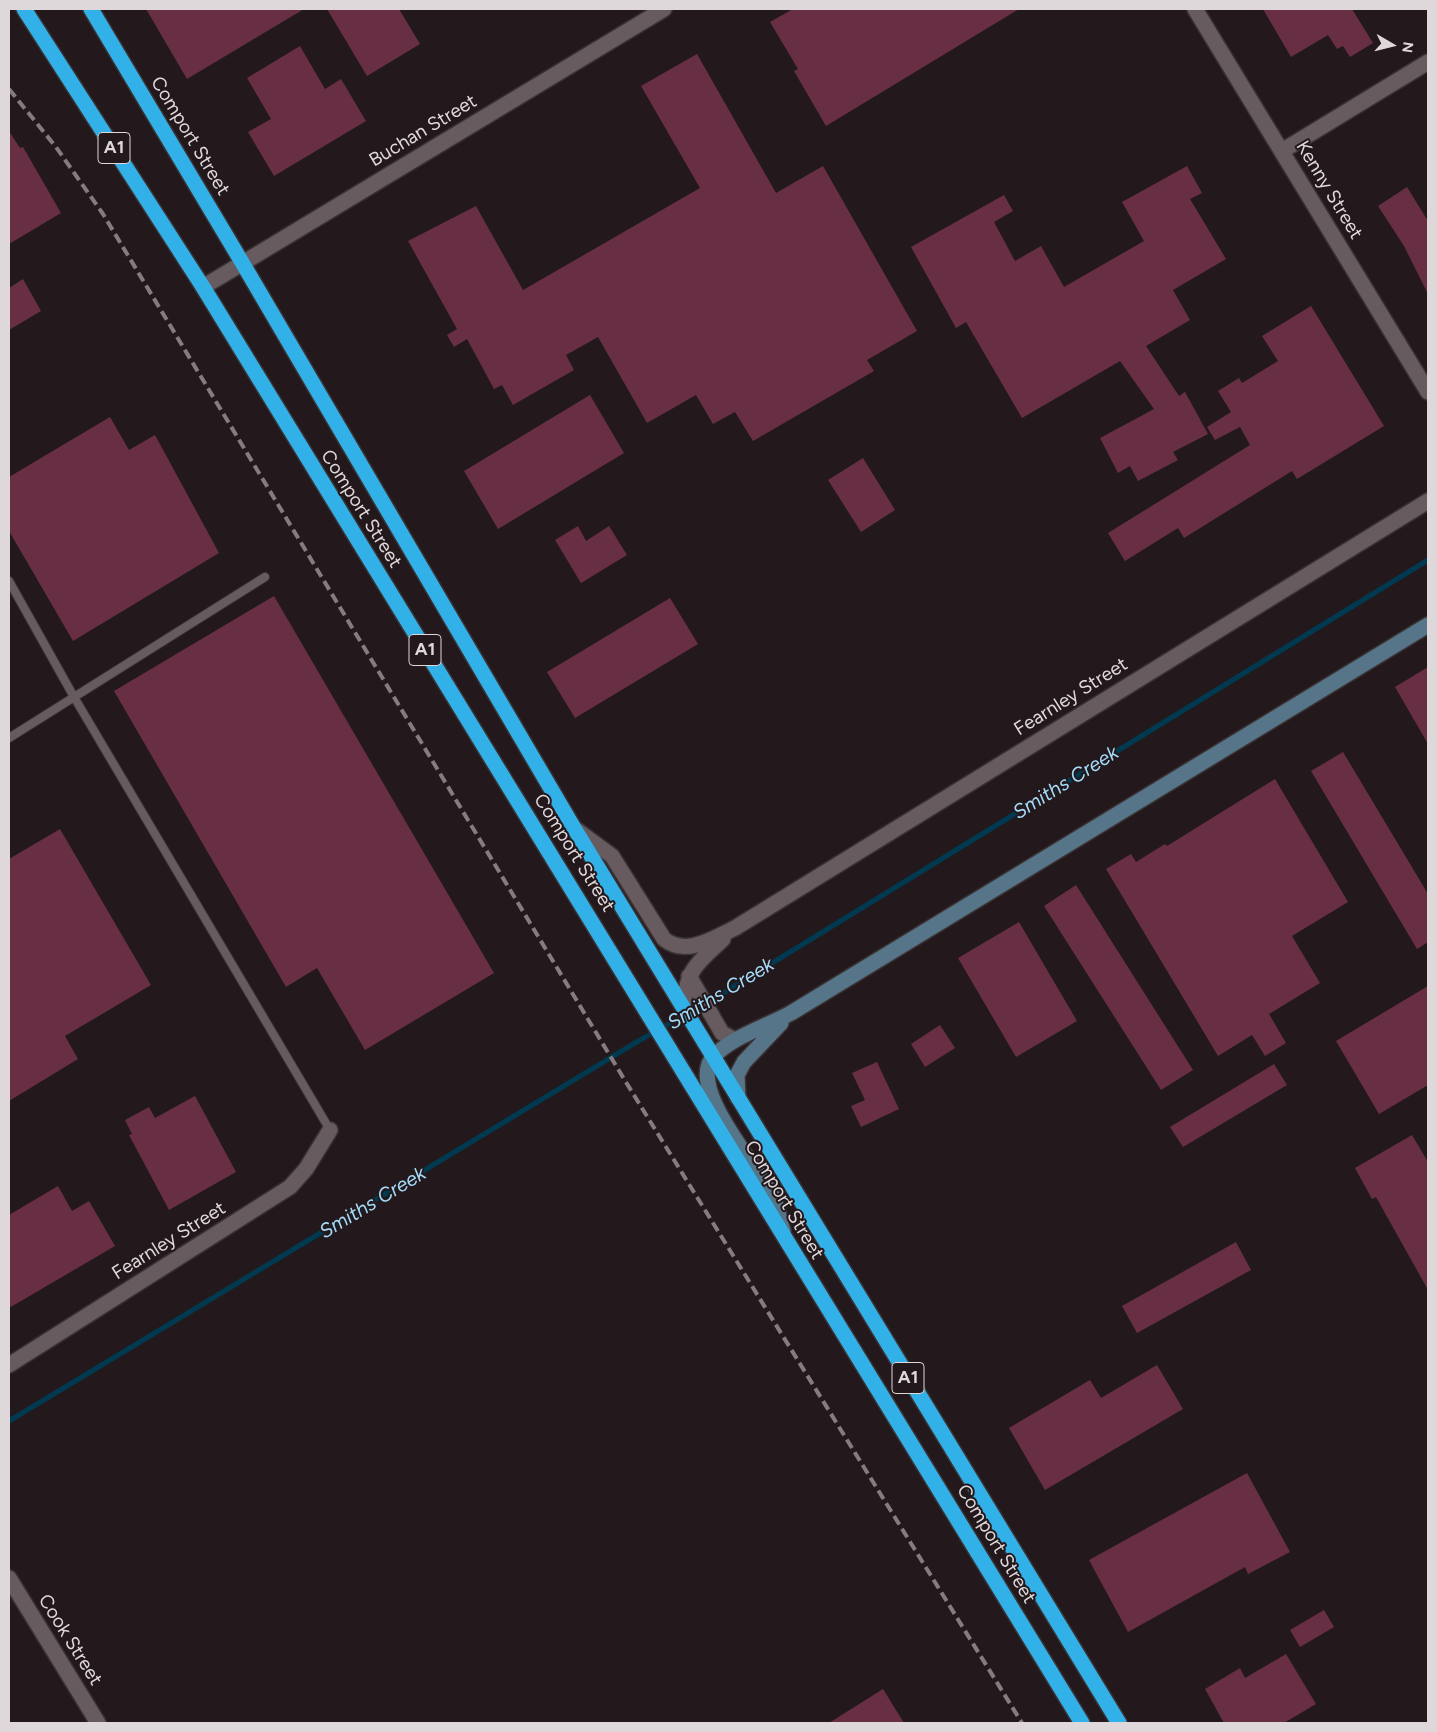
<!DOCTYPE html>
<style>
body{margin:0}
#map{position:relative;width:1437px;height:1732px;overflow:hidden;background:#23191c;font-family:Figtree,sans-serif}
canvas{display:block}
.frame{position:absolute;inset:0;border:10px solid #dfd8da;pointer-events:none}
.north{position:absolute;left:1367px;top:20px;width:50px;height:50px;-webkit-text-stroke:4px #23191c;paint-order:stroke;rotate:98deg;font-size:14px;font-weight:700;line-height:20px;text-align:center;color:#dfd8da}
.north::after{content:'';display:block;margin:auto;width:18px;height:22px;background:#dfd8da;clip-path:polygon(50% 0,100% 100%,50% 72%,0 100%)}
</style>
<div id="map">
<canvas width="1437" height="1732"></canvas>
<div class="frame"></div>
<div class="north">N</div>
</div>
<script>
const ctx = document.querySelector('canvas').getContext('2d');
ctx.lineJoin = 'round';
function trace(path, color, width, dash) { ctx.strokeStyle = color; ctx.lineWidth = width; ctx.lineCap = dash ? 'butt' : 'round'; ctx.setLineDash(dash || []); ctx.stroke(path); }
function fillPath(path, color) { ctx.fillStyle = color; ctx.fill(path, 'evenodd'); }
function drawText(font, color, halo, rows, align = 'center') {
  ctx.font = font + ' Figtree,sans-serif'; ctx.lineWidth = 4; ctx.setLineDash([]); ctx.textBaseline = 'middle'; ctx.strokeStyle = halo; ctx.fillStyle = color; for (const [text, x, y, turn = 0] of rows) {
    ctx.save(); ctx.translate(x, y); ctx.rotate((+turn || 0) * Math.PI / 180); ctx.textAlign = isNaN(turn) ? turn : align; if (halo) ctx.strokeText(text, 0, 0); ctx.fillText(text, 0, 0); ctx.restore();
  }
}
const stream = new Path2D(`
 M 9,1421 L 640,1040 L 712,1000 L 1428,560`);
const building = new Path2D(`
 M 146,9 L 304,9 L 187,79 Z
 M 327,9 L 399,9 L 420,44 L 367,76 Z
 M 793,9 L 1019,9 L 826,126 L 794,71 L 798,69 L 770,22 Z
 M 1263,9 L 1352,9 L 1373,43 L 1350,57 L 1343,46 L 1337,49 L 1328,35 L 1291,57 Z
 M 300,46 L 325,89 L 341,79 L 366,121 L 274,176 L 248,132 L 271,119 L 247,78 Z
 M 697,54 L 776,193 L 823,166 L 917,331 L 867,360 L 874,371 L 753,441 L 735,412 L 713,424 L 696,395 L 647,423 L 598,337 L 566,355 L 574,370 L 513,405 L 502,385 L 494,389 L 467,339 L 454,347 L 447,335 L 457,329 L 408,241 L 476,206 L 523,290 L 700,188 L 641,86 Z
 M 9,131 L 20,148 L 23,147 L 61,213 L 9,244 Z
 M 1187,166 L 1202,193 L 1190,199 L 1226,259 L 1173,290 L 1190,320 L 1146,346 L 1179,396 L 1185,392 L 1208,434 L 1173,452 L 1178,460 L 1138,481 L 1130,466 L 1118,473 L 1100,438 L 1154,409 L 1120,361 L 1022,418 L 966,322 L 956,328 L 911,247 L 1004,195 L 1013,211 L 994,222 L 1015,261 L 1041,246 L 1064,287 L 1144,241 L 1122,202 Z
 M 1407,187 L 1428,221 L 1428,294 L 1404,246 L 1378,206 Z
 M 23,279 L 41,311 L 9,330 L 9,288 Z
 M 1311,306 L 1384,426 L 1297,479 L 1292,471 L 1184,538 L 1178,528 L 1125,561 L 1108,533 L 1250,445 L 1240,427 L 1215,440 L 1207,427 L 1231,412 L 1218,391 L 1239,378 L 1242,383 L 1278,361 L 1262,336 Z
 M 590,395 L 624,453 L 498,529 L 464,471 Z
 M 110,417 L 129,450 L 155,435 L 219,553 L 73,641 L 9,531 L 9,477 Z
 M 863,458 L 895,510 L 861,532 L 828,480 Z
 M 578,526 L 586,541 L 609,526 L 627,555 L 581,583 L 555,540 Z
 M 274,596 L 494,973 L 365,1050 L 317,968 L 286,987 L 114,691 Z
 M 670,598 L 698,644 L 575,718 L 547,672 Z
 M 1428,667 L 1428,744 L 1395,687 Z
 M 1343,752 L 1428,894 L 1428,942 L 1417,949 L 1311,771 Z
 M 1275,779 L 1348,902 L 1292,936 L 1320,983 L 1269,1014 L 1286,1043 L 1265,1056 L 1252,1035 L 1218,1056 L 1106,869 L 1131,854 L 1136,862 L 1165,844 L 1167,846 Z
 M 60,829 L 151,985 L 65,1036 L 78,1059 L 9,1101 L 9,859 Z
 M 1076,885 L 1193,1070 L 1161,1090 L 1044,906 Z
 M 1019,922 L 1077,1021 L 1016,1057 L 958,958 Z
 M 1428,986 L 1428,1085 L 1379,1114 L 1336,1041 Z
 M 940,1025 L 955,1048 L 925,1067 L 911,1044 Z
 M 877,1062 L 899,1109 L 861,1127 L 851,1106 L 865,1100 L 852,1073 Z
 M 1274,1064 L 1287,1085 L 1183,1147 L 1170,1127 Z
 M 195,1096 L 236,1172 L 169,1210 L 129,1135 L 132,1134 L 125,1120 L 149,1107 L 155,1118 Z
 M 1412,1135 L 1428,1162 L 1428,1290 L 1376,1197 L 1372,1199 L 1355,1168 Z
 M 58,1186 L 72,1211 L 89,1201 L 115,1246 L 9,1308 L 9,1215 Z
 M 1236,1242 L 1251,1270 L 1137,1333 L 1122,1306 Z
 M 1157,1365 L 1183,1409 L 1045,1490 L 1009,1428 L 1090,1380 L 1101,1398 Z
 M 1247,1473 L 1290,1552 L 1248,1574 L 1245,1567 L 1128,1632 L 1089,1560 Z
 M 1324,1610 L 1334,1627 L 1300,1647 L 1290,1630 Z
 M 1286,1654 L 1316,1704 L 1284,1723 L 1224,1723 L 1205,1689 L 1240,1668 L 1245,1678 Z
 M 883,1689 L 904,1723 L 829,1723 Z`);
const lane = new Path2D(`
 M 9,581 L 74,697 L 330,1130
 M 9,738 L 265,577`);
const street = new Path2D(`
 M 1195,9 L 1428,392
 M 1282,151 L 1428,62
 M 203,287 L 664,9
 M 574,828 L 612,856 L 664,939 C 686,957 714,938 735,928 L 1428,501
 M 689,976 L 722,1033 L 735,1040
 M 683,1005 C 689,966 696,965 723,939
 M 9,1365 L 290,1187 L 306,1169 L 330,1130
 M 9,1578 L 98,1723`);
const secondary = new Path2D(`
 M 738,1098 L 737,1075 L 744,1062 L 781,1023
 M 783,1231 C 780,1221 778,1210 775,1201 C 762,1170 684,1088 714,1056 C 732,1037 767,1026 791,1013 L 1428,625`);
const highway = new Path2D(`
 M 24,9 L 203,287 L 1082,1723
 M 91,9 L 243,264 L 574,828 L 1119,1723`);
const rail = new Path2D(`
 M 9,89 L 56,147 L 103,214 L 624,1079 L 1022,1723`);
const shields = [
 [114,148,32],
 [425,650,32],
 [908,1378,32]
];
const shieldNames = [
 ["A1",114,148],
 ["A1",425,650],
 ["A1",908,1378]
];
const streetNames = [
 ["Buchan Street",423,131,-31],
 ["Comport Street",190,136,59],
 ["Kenny Street",1329,190,59],
 ["Comport Street",361,509,58],
 ["Fearnley Street",1071,697,-32],
 ["Comport Street",574,853,58],
 ["Comport Street",784,1200,59],
 ["Fearnley Street",169,1241,-32],
 ["Comport Street",996,1544,59],
 ["Cook Street",70,1640,58]
];
const waterNames = [
 ["Smiths Creek",1066,783,-32],
 ["Smiths Creek",721,994,-31],
 ["Smiths Creek",373,1203,-31]
];
trace(stream, '#003a51', 5);
fillPath(building, '#682f44');
trace(lane, '#3a3335', 10);
trace(street, '#3a3335', 18);
trace(secondary, '#3a3335', 18);
trace(highway, '#3a3335', 18);
trace(lane, '#675b5f', 8);
trace(street, '#675b5f', 15);
trace(secondary, '#577588', 15);
trace(highway, '#32b1e9', 15);
trace(rail, '#857c7f', 4, [10, 5]);
for (const [x, y, w] of shields) { const box = new Path2D(); box.roundRect(x - w / 2, y - 15.5, w, 31, 4); ctx.fillStyle = '#23191c'; ctx.fill(box); trace(box, '#dfd8da', 1); }
drawText('bold 18px', '#dfd8da', null, shieldNames);
drawText('19px', '#dfd8da', '#23191c', streetNames);
drawText('italic 20px', '#a5dbf8', '#23191c', waterNames);
</script>
